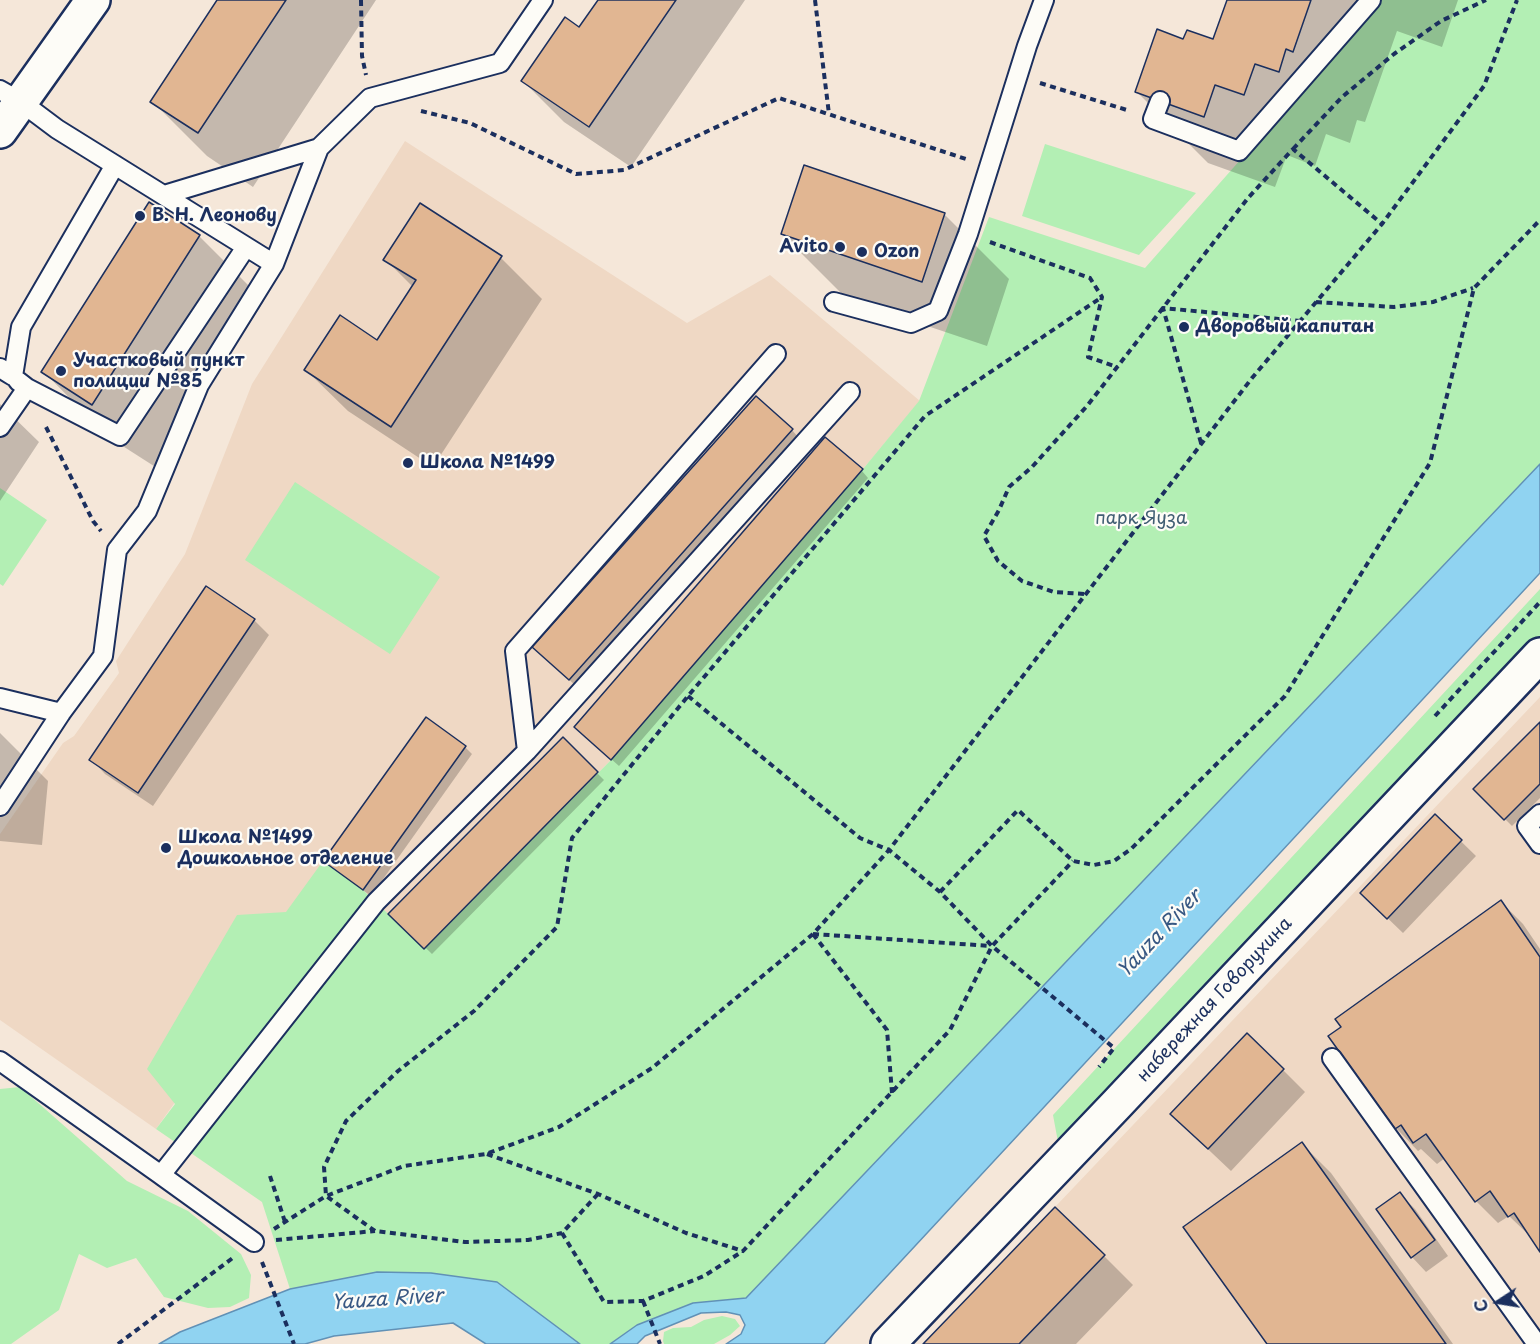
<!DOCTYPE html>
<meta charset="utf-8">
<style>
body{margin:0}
#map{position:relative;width:1540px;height:1344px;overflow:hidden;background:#f5e7d9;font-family:"Playpen Sans",sans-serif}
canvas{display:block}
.north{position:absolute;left:1468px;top:1272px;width:60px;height:60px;-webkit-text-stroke:4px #fdfcf7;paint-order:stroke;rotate:258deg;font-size:16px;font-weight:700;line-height:24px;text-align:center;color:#1b2f5e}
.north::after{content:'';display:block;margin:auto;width:21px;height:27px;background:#1b2f5e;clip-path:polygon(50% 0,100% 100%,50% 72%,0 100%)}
</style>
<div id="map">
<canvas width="1540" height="1344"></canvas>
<div class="north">С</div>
</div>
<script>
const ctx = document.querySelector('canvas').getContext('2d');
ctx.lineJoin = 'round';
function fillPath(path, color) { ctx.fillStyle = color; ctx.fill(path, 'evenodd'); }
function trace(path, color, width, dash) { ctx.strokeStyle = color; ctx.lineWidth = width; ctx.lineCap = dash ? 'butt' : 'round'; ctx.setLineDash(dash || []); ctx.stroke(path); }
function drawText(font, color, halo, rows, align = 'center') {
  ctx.font = font + ' "Playpen Sans",sans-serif'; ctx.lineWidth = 4.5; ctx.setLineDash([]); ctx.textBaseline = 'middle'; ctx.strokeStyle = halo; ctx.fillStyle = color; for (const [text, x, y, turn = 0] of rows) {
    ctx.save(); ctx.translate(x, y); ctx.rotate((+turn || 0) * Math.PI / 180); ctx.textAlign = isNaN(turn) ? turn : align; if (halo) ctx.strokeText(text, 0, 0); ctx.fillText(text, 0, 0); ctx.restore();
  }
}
const built = new Path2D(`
 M 405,141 L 687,323 L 770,275 L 920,401 L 863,469 L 611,760 L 424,949 L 363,890 L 323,862 L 266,974 L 156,1129 L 0,1020 L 0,834 L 63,743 L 74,736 L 119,673 L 116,661 L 185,554 L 252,384 Z
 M 1540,697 L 1540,1344 L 923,1344 L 1055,1207 Z`);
const green = new Path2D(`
 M 1381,0 L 1540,0 L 1540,464 L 746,1298 L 693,1303 L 637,1325 L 610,1344 L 580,1344 L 496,1282 L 431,1273 L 377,1272 L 290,1289 L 262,1202 L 156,1129 L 175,1104 L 147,1069 L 237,915 L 286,912 L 323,861 L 363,890 L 424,948 L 611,760 L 863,469 L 919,401 L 989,217 L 1145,268 Z
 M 1045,144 L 1196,193 L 1139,255 L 1022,216 Z
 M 295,482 L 440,577 L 390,654 L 245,560 Z
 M 0,488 L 47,520 L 3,586 L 0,584 Z
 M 1540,589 L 1540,636 L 1087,1121 L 1058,1142 L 1053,1115 Z
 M 20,1087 L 127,1181 L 188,1211 L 241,1254 L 251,1275 L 249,1298 L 230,1307 L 208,1308 L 164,1297 L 136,1258 L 107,1268 L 79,1254 L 59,1310 L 11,1344 L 0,1344 L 0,1089 Z
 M 722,1316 L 735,1319 L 740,1326 L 730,1335 L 714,1344 L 664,1344 L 663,1341 L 664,1332 L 673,1328 L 691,1327 L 704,1320 Z`);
const water = new Path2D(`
 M 1540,464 L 1540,573 L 824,1344 L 726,1344 L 741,1334 L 745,1325 L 740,1315 L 726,1312 L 701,1313 L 645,1336 L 637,1344 L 610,1344 L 637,1325 L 693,1303 L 746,1298 Z
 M 377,1272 L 431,1273 L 497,1282 L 580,1344 L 486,1344 L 453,1323 L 334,1336 L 305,1344 L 159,1344 L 180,1332 L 290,1289 Z`);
const shadow = new Path2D(`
 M 219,0 L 376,0 L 253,187 L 207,156 L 152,101 Z
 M 600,0 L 745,0 L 631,167 L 564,122 L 523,81 L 580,29 Z
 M 1229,0 L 1458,0 L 1442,47 L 1397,31 L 1365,122 L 1357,120 L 1350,143 L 1326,134 L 1315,166 L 1287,155 L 1275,187 L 1208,163 L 1137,92 L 1184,41 L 1214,41 Z
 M 150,204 L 199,236 L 264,301 L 157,468 L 107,436 L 43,371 Z
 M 944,214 L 1009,279 L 987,346 L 847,299 L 782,234 Z
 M 501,258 L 542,299 L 433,467 L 348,411 L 306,370 L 377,342 L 413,287 L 385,259 Z
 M 0,404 L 39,442 L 0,501 Z
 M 792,430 L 798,437 L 576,686 L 541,654 Z
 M 862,471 L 868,478 L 619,766 L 583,734 Z
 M 206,588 L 254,620 L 269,635 L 153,806 L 105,774 L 91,759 Z
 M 426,719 L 465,747 L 472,754 L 371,896 L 332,868 L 325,861 Z
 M 1540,724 L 1540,798 L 1512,826 L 1475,789 Z
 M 0,733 L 48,781 L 42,845 L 0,841 Z
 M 563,739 L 604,780 L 432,954 L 391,914 Z
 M 1435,816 L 1476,856 L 1403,933 L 1376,907 Z
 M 1501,902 L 1523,924 L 1540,949 L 1540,1249 L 1532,1238 L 1509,1216 L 1498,1223 L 1476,1201 L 1445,1158 L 1437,1164 L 1421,1149 L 1418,1151 L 1396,1128 L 1330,1037 Z
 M 1283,1070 L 1305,1092 L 1231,1171 L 1194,1136 Z
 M 1302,1144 L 1331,1173 L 1453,1344 L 1269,1344 Z
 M 1400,1194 L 1415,1209 L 1448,1256 L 1426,1272 L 1412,1257 Z
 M 1104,1256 L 1133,1285 L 1076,1344 L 925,1344 Z`);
const building = new Path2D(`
 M 217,0 L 286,0 L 198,133 L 150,102 Z
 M 598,0 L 676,0 L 589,127 L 521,81 L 565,17 L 579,27 Z
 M 1227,0 L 1311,0 L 1293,52 L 1286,49 L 1279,72 L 1255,64 L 1244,95 L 1215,85 L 1204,117 L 1135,92 L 1157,29 L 1183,39 L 1187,30 L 1213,39 Z
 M 804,165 L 945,213 L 922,282 L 781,234 Z
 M 149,202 L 200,235 L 92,405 L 41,372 Z
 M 420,203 L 502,256 L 391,427 L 304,370 L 340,315 L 377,340 L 416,280 L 383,260 Z
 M 756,396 L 793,429 L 569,680 L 532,647 Z
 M 825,437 L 863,469 L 611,760 L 574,727 Z
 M 206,586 L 255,619 L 138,793 L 89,760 Z
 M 426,717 L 466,746 L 363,890 L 323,861 Z
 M 1540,722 L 1540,784 L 1504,820 L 1473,789 Z
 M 563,737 L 598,772 L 424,949 L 388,914 Z
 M 1435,814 L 1462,840 L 1387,919 L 1360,893 Z
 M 1501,900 L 1540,957 L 1540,1252 L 1514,1213 L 1508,1217 L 1490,1191 L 1475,1202 L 1426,1134 L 1413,1143 L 1401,1125 L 1395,1129 L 1328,1036 L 1341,1027 L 1335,1019 Z
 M 1247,1033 L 1284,1069 L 1208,1149 L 1170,1114 Z
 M 1302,1142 L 1446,1344 L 1267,1344 L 1183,1227 Z
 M 1400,1192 L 1435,1240 L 1411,1258 L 1376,1209 Z
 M 1055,1207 L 1105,1255 L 1019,1344 L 923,1344 Z`);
const path = new Path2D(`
 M 361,0 L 362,56 L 366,75
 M 815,0 L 829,114
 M 1040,83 L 1130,111
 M 421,111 L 470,123 L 576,174 L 624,170 L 779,98 L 966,159
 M 1293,149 L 1342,97 L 1394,54 L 1441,21 L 1486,0
 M 990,242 L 1090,278 L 1102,297 L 1088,357 L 1117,367
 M 1316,302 L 1394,307 L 1433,302 L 1473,288
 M 46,427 L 93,521 L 101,531
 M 1201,443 L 1163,308 L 1300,321
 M 1084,594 L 1054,592 L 1022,581 L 998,561 L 984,536 L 999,510 L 1009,487 L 1032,467 L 1087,406 L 1248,198 L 1293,149 L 1382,224
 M 688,696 L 860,838 L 889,850 L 940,892 L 992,946 L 1114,1048 L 1099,1067
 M 1435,716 L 1540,602
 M 940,892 L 1018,810 L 1073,861 L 1094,865 L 1114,861 L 1131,849 L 1285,696 L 1430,463 L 1474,288 L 1540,220
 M 813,934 L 887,1030 L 892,1093
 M 813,934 L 991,946
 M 487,1154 L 598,1194 L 686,1233 L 743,1251 L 950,1030 L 992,946 L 1073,861
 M 270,1176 L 285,1222
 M 598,1194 L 562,1233 L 528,1240 L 465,1242 L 375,1231 L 326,1196 L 324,1167 L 346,1121 L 398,1071 L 474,1011 L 557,927 L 572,838 L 688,696 L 925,416 L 1102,297
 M 274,1229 L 326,1196 L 404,1166 L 486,1154 L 559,1127 L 652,1068 L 813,934 L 889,850 L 1252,378 L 1382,224 L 1484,86 L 1517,0
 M 562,1233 L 604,1302 L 643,1301 L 704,1276 L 743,1251
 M 276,1240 L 375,1231
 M 262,1262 L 294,1344
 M 643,1301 L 660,1344
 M 118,1344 L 234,1257`);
const service = new Path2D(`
 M 0,90 L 21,102 L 57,129 L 274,264
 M 1160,101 L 1153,119 L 1239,151 L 1371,0
 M 164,195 L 319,148 L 370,98 L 500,63 L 543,0
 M 834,302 L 911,323 L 938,311 L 968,234 L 1027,46 L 1044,0
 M 0,368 L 13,376 L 21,327 L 115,165
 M 27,388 L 120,436 L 246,247
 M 0,427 L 27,388 L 18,381
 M 0,698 L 61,713
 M 527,751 L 515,651 L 776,354
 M 0,806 L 61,713 L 103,656 L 117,550 L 147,511 L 199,385 L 274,264 L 319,148
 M 1540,814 L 1527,826 L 1540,844
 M 1332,1058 L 1537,1344
 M 0,1061 L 161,1175 L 376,902 L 527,751 L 850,392
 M 161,1175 L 254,1242`);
const minor = new Path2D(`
 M 888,1344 L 1116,1105 L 1540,655`);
const tertiary = new Path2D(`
 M 0,131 L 93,0`);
const markers = [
 [140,216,6,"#1b2f5e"],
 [840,247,6,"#1b2f5e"],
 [862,252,6,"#1b2f5e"],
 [1184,327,6,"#1b2f5e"],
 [61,371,6,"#1b2f5e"],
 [408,463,6,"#1b2f5e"],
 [166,848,6,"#1b2f5e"]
];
const poiNames = [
 ["В. Н. Леонову",152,216],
 ["Avito",828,247,"right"],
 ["Ozon",874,252],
 ["Дворовый капитан",1196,327],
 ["Участковый пункт",73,361],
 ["полиции №85",73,382],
 ["Школа №1499",420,463],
 ["Школа №1499",178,838],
 ["Дошкольное отделение",178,859]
];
const parkNames = [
 ["парк Яуза",1141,519]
];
const streetNames = [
 ["набережная Говорухина",1215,1000,-47]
];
const waterNames = [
 ["Yauza River",1160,934,-47],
 ["Yauza River",387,1300,-4]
];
fillPath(built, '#efd8c4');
fillPath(green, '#b3efb4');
fillPath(water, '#90d3f1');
trace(water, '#6191b6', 1.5);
fillPath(shadow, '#0003');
fillPath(building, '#e1b692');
trace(building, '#1b2f5e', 1.5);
trace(service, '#1b2f5e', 22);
trace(minor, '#1b2f5e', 38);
trace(tertiary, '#1b2f5e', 38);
trace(path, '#1b2f5e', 4, [6, 4.5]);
trace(service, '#fdfcf7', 18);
trace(minor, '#fdfcf7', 33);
trace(tertiary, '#fdfcf7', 33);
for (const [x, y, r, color] of markers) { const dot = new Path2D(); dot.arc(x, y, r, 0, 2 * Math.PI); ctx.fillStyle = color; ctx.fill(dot); trace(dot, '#fdfcf7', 2); }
drawText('bold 18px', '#1b2f5e', '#fdfcf7', poiNames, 'left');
drawText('18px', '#415f74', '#fdfcf7', parkNames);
drawText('18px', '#1b2f5e', '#fdfcf7', streetNames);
drawText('italic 20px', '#385883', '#fdfcf7', waterNames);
</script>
